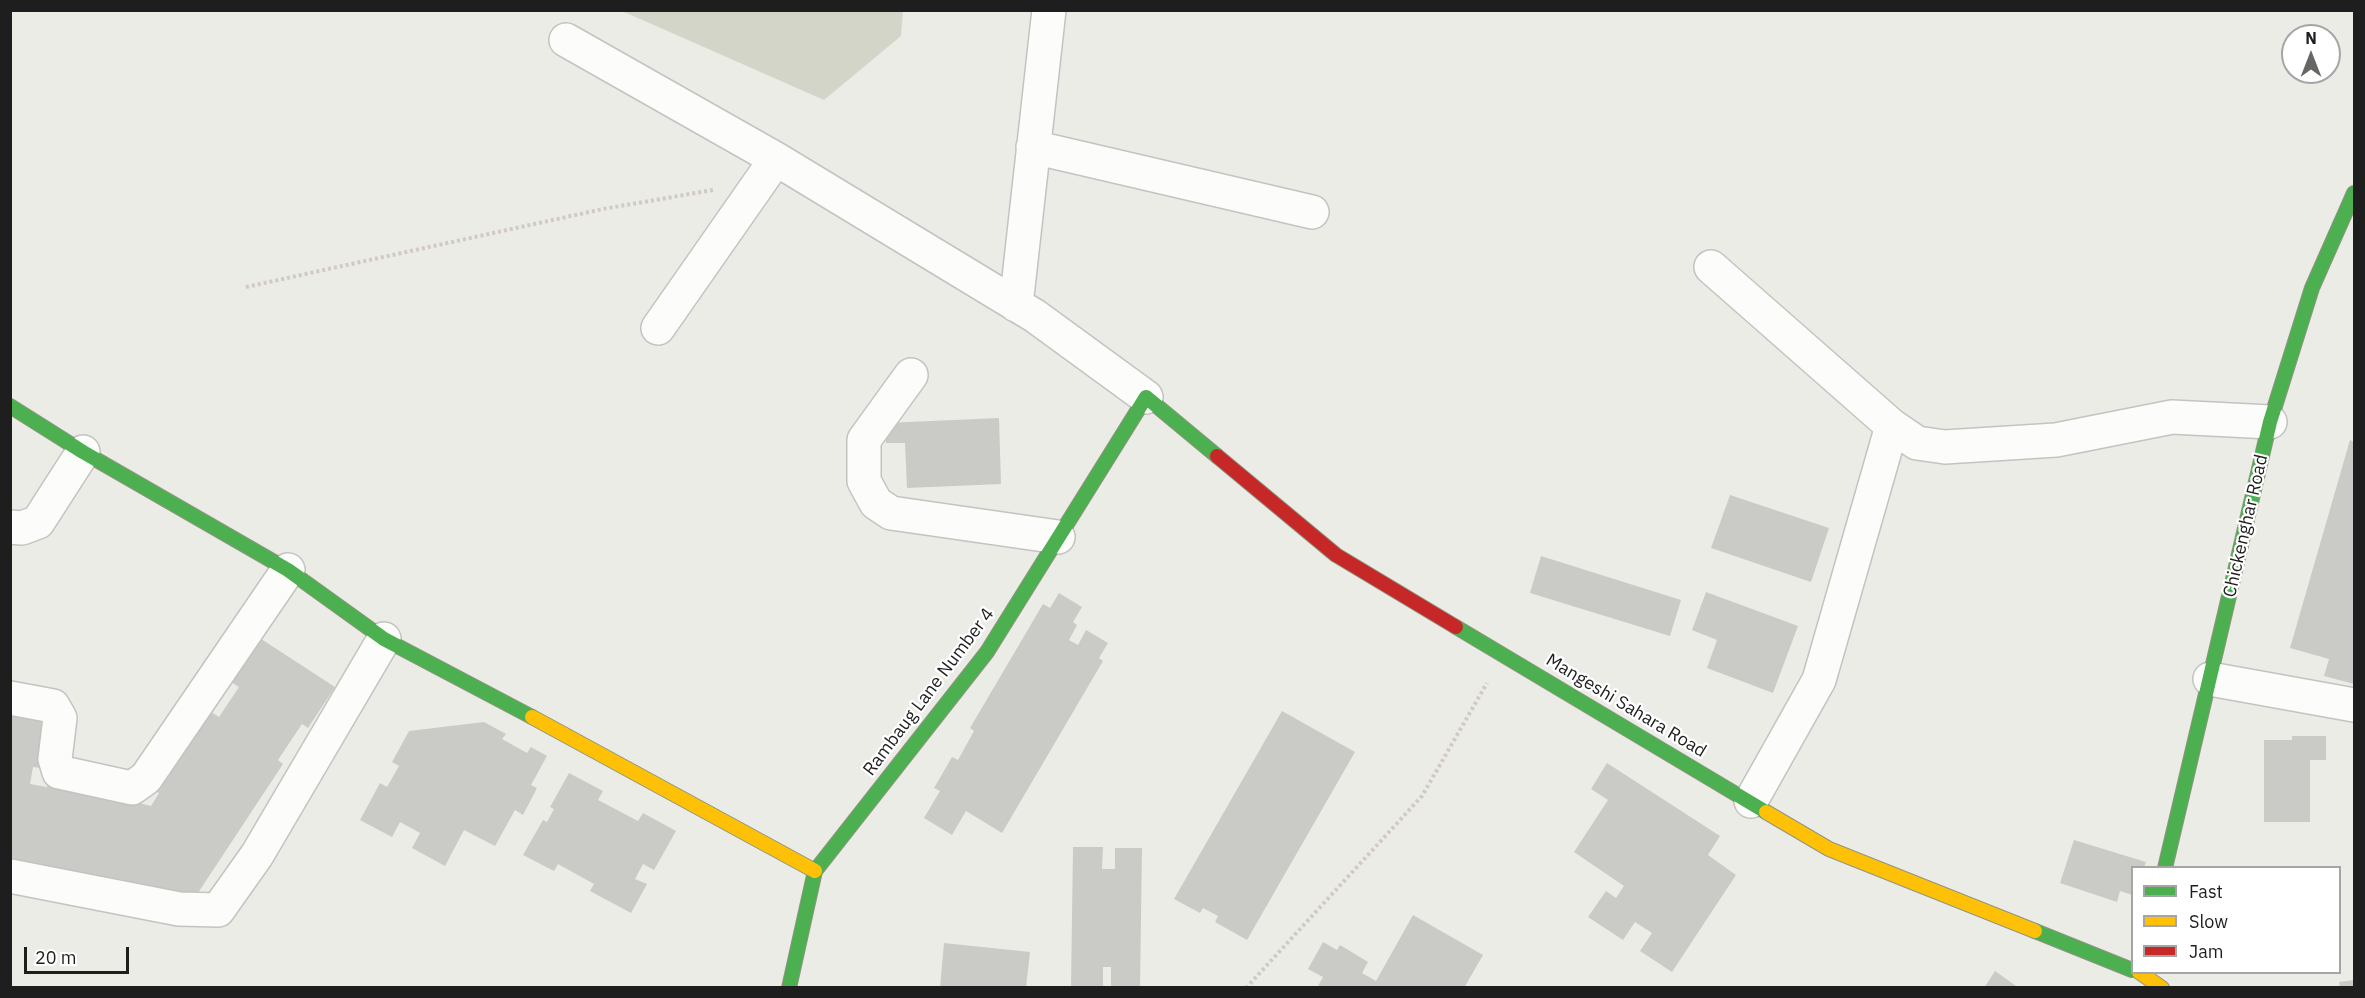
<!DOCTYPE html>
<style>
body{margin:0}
#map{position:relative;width:2365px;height:998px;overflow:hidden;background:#ecece7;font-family:"IBM Plex Sans",sans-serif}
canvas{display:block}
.frame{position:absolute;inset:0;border:12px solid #1e1e1e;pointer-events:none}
.legend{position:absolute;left:2131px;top:866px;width:210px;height:108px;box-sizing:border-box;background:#fff;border:2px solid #a5a5a5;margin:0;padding:8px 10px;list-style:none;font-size:18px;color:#1e1e1e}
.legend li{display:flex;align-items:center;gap:12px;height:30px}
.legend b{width:30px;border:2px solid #a5a5a5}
.north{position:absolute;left:2281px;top:24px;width:60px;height:60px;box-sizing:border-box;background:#fff;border:2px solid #a5a5a5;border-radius:50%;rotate:0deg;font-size:16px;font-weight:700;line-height:24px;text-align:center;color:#1e1e1e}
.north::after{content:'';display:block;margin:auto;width:21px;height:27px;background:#666664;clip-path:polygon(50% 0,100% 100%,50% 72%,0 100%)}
.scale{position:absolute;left:24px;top:947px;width:105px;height:27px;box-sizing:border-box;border:3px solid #1e1e1e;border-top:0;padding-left:8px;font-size:18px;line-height:21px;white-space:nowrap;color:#1e1e1e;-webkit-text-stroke:4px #fff;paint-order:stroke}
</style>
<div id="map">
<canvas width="2365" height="998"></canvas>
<div class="frame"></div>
<ul class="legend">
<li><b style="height:8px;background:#4caf50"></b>Fast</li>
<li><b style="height:8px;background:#ffc107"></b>Slow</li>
<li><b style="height:8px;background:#c62828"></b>Jam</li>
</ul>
<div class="north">N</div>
<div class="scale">20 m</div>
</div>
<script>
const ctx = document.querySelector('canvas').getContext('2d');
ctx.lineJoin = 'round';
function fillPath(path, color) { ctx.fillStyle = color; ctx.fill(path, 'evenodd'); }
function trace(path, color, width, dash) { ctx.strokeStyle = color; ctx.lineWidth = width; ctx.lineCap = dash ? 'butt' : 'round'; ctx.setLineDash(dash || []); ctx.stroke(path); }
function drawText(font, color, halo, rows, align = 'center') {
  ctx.font = font + ' "IBM Plex Sans",sans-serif'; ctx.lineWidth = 4.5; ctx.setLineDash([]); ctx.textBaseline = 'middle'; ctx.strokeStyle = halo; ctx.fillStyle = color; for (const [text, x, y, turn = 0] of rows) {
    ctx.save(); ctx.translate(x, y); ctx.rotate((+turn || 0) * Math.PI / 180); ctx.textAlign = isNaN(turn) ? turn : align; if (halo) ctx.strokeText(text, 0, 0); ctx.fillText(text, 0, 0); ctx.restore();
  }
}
const construction = new Path2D(`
 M 622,11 L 903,10 L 903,11 L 901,36 L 824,100 Z`);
const building = new Path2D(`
 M 999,418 L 1001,484 L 907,488 L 905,443 L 886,443 L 885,423 Z
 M 2350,440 L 2354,442 L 2354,684 L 2324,676 L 2329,659 L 2290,648 Z
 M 1730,495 L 1829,528 L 1811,582 L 1711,548 Z
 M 1541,556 L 1681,600 L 1670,636 L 1530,593 Z
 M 1706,592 L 1798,626 L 1773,693 L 1707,668 L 1717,640 L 1692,630 Z
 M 1059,593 L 1082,607 L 1073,622 L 1077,625 L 1069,640 L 1078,645 L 1086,630 L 1108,643 L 1099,658 L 1103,661 L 1002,833 L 966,811 L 952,835 L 924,818 L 940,791 L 934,788 L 952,757 L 958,760 L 974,731 L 970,728 L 1043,604 L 1050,608 Z
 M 255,635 L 335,687 L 308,728 L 302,724 L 278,760 L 283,764 L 190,905 L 10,866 L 10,712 L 50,719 L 41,768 L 33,767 L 30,784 L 47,787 L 49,780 L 151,806 L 159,793 L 152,789 L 206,709 L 219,717 L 239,687 L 226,679 Z
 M 1282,711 L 1355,752 L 1247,940 L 1215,922 L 1218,916 L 1203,908 L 1200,913 L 1174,899 Z
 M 484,722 L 506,734 L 502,739 L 527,753 L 531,747 L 547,756 L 531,785 L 537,788 L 523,815 L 515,810 L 495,846 L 464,830 L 445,866 L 412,848 L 420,833 L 400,822 L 392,837 L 360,820 L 380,783 L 387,787 L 399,766 L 392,762 L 409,731 Z
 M 2292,736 L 2326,736 L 2326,760 L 2310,760 L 2310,822 L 2264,822 L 2264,740 L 2292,740 Z
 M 1607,763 L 1720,836 L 1708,855 L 1736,875 L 1672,972 L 1640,951 L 1652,933 L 1635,922 L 1623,940 L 1588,917 L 1606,891 L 1616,898 L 1624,886 L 1574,852 L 1608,800 L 1591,789 Z
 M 569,773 L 603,791 L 598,800 L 638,821 L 643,813 L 676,831 L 654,870 L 643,864 L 635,879 L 647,884 L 631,913 L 590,891 L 594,884 L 558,864 L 554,871 L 523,855 L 543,820 L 547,822 L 554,809 L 550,807 Z
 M 2074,840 L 2146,862 L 2144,868 L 2132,868 L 2132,895 L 2120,891 L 2117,902 L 2060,883 Z
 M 1073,847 L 1103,847 L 1102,869 L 1115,869 L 1115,848 L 1142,848 L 1140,988 L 1111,988 L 1111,967 L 1103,967 L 1103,988 L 1071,988 Z
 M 1413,915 L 1483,955 L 1464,988 L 1317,988 L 1323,977 L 1308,969 L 1323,942 L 1337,950 L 1340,945 L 1368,962 L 1362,973 L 1376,981 Z
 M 944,943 L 1030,952 L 1026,988 L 940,988 Z
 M 1995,971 L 2019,988 L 1984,988 Z
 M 2354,980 L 2354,988 L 2340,988 L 2339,982 Z`);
const path = new Path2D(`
 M 246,287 L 603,209 L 713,190
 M 1246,988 L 1422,796 L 1487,683`);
const street = new Path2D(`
 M 566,40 L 776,159 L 1035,316 L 1146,397
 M 1033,147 L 1312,212
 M 1711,267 L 1892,426 L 1917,443 L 1945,447 L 2056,440 L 2172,417 L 2270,422
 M 1016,305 L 1049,10
 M 658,328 L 776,159
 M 911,375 L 864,440 L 864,481 L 876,503 L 891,513 L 1058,537
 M 10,527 L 22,528 L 38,522 L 83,452
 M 2210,679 L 2354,705
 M 10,698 L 53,706 L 60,718 L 55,759 L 59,772 L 132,788 L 146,778 L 288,570
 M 1751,801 L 1819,680 L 1892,426
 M 10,876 L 179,909 L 218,910 L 257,855 L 384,639`);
const fast = new Path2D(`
 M 10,406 L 83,452 L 288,570 L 384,639 L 532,717
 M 1456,627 L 1766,812
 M 2165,868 L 2270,422 L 2312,288 L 2354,193
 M 2035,931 L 2132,970
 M 789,988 L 815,871 L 987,652 L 1146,397 L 1217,456`);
const slow = new Path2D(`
 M 532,717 L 815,871
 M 1766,812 L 1829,849 L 2035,931
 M 2139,972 L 2162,988`);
const jam = new Path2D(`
 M 1217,456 L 1336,555 L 1456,627`);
const streetNames = [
 ["Chickenghar Road",2246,526,-77],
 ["Rambaug Lane Number 4",929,692,-53],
 ["Mangeshi Sahara Road",1626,706,31]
];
fillPath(construction, '#d3d5c9');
fillPath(building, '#cacac7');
trace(street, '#c3c3c1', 36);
trace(fast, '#8e9580', 16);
trace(slow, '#8e9580', 16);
trace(jam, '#8e9580', 16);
trace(path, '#d1c9c4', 4, [3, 3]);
trace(street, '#fcfcfb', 33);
trace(fast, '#4caf50', 14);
trace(slow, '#ffc107', 14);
trace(jam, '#c62828', 14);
drawText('18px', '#1e1e1e', '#fff', streetNames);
</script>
